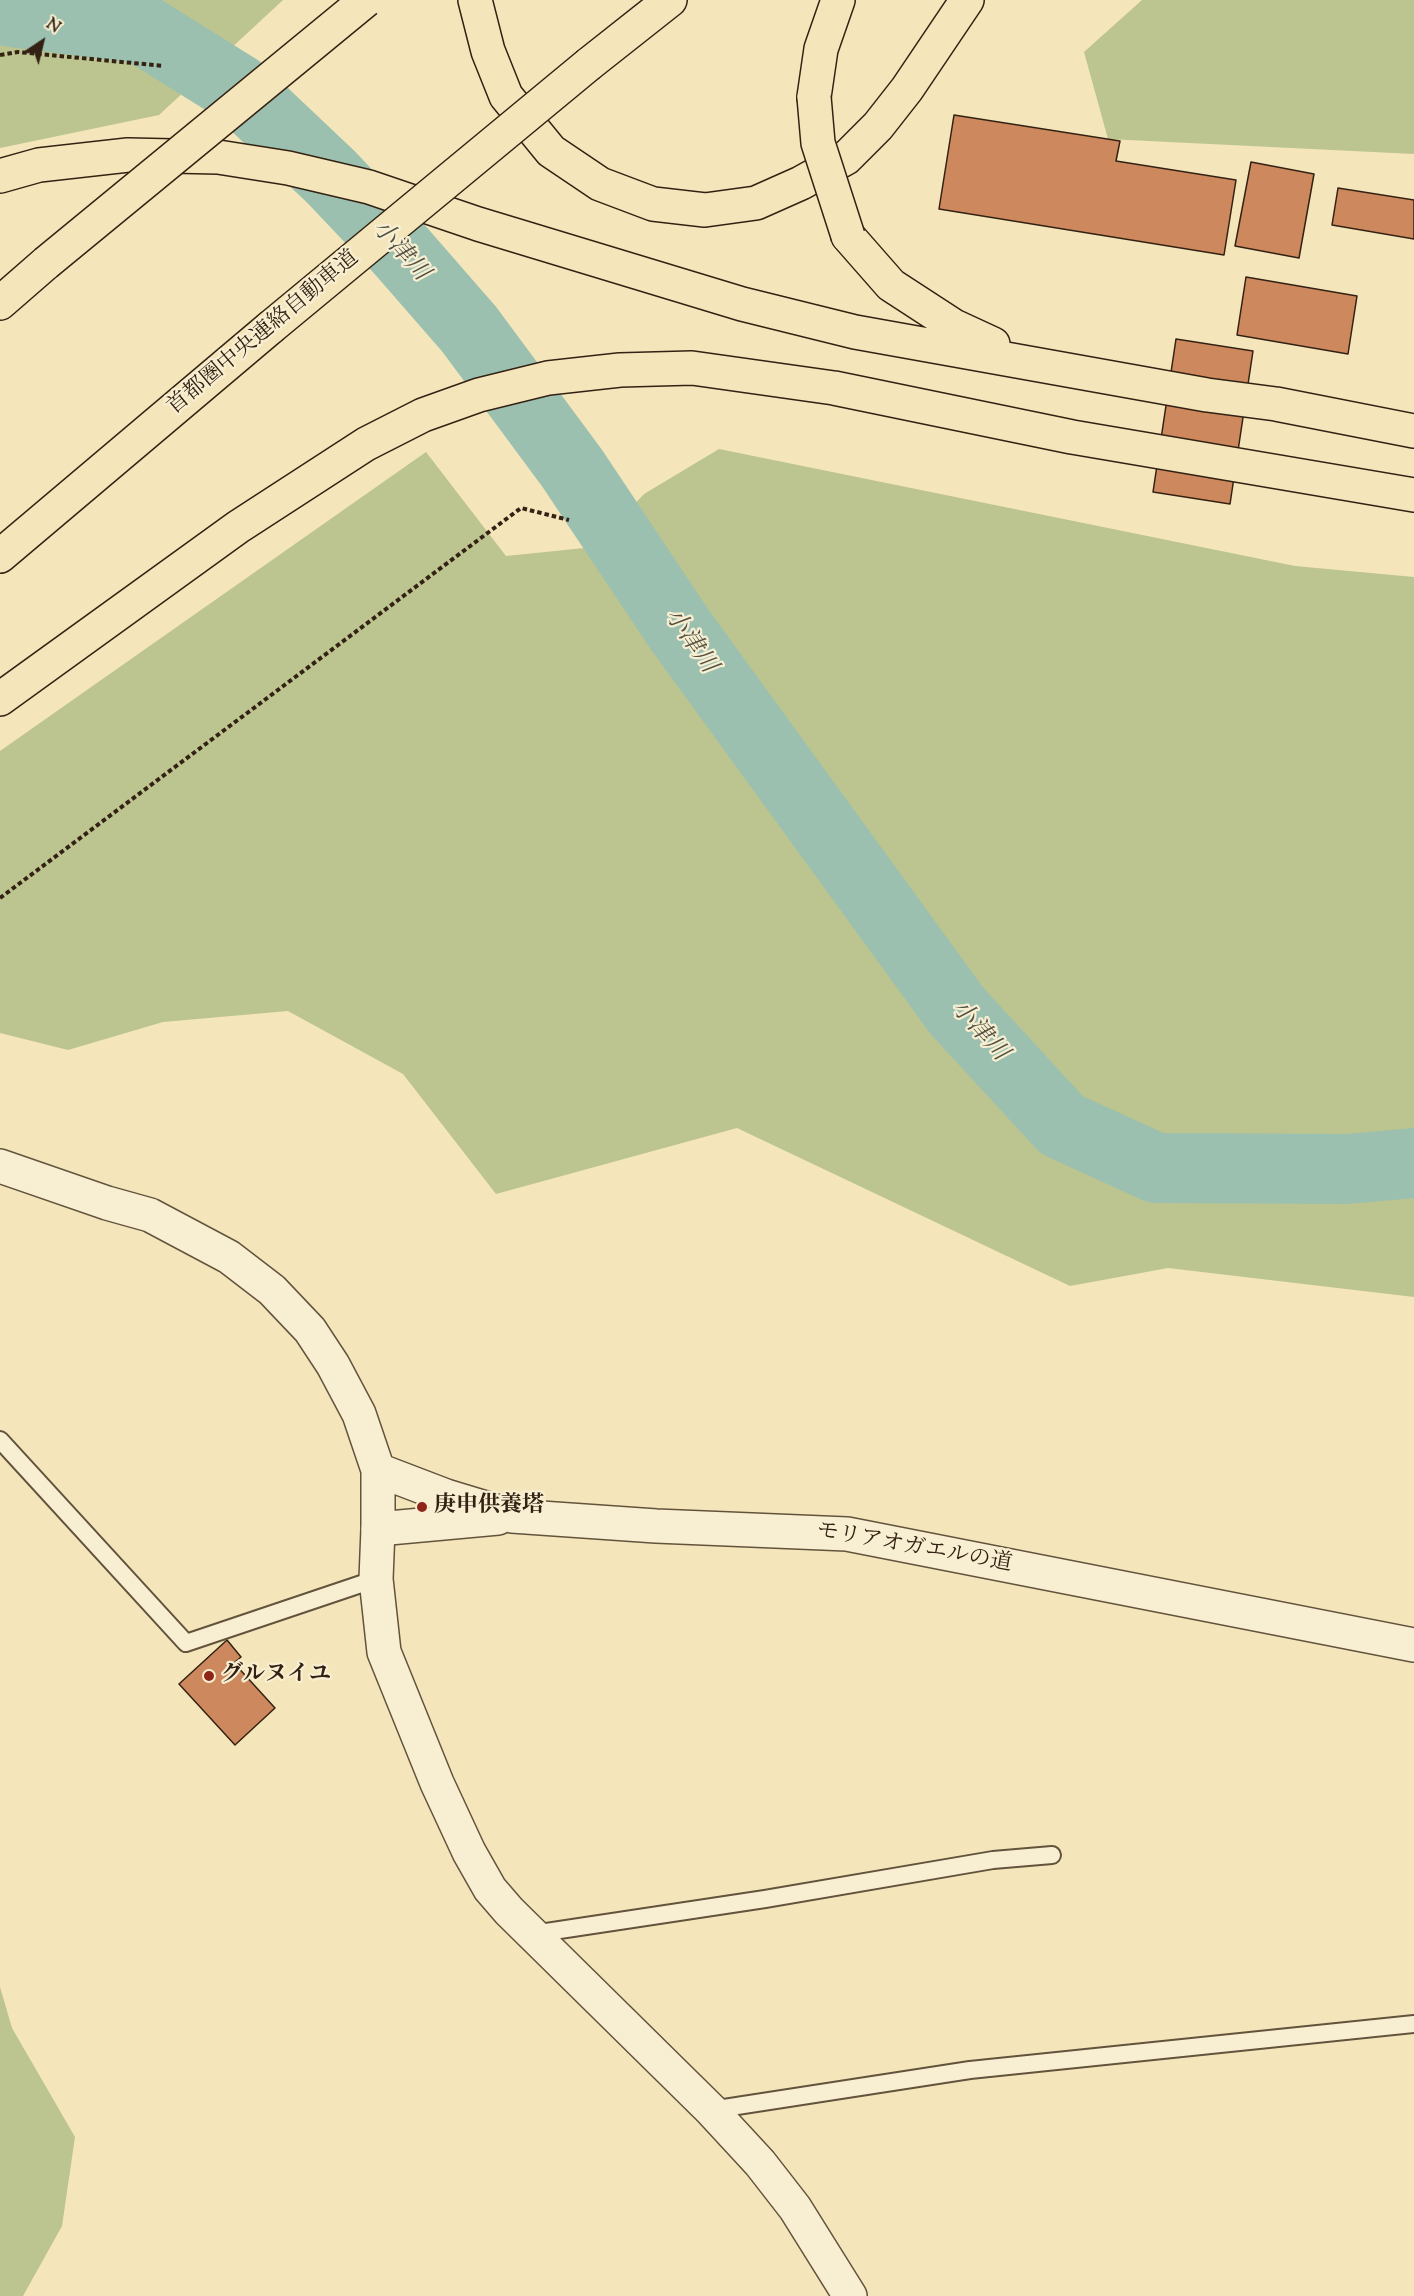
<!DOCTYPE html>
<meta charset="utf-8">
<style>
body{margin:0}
#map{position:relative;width:1414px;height:2296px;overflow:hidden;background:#f4e6ba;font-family:"Sorts Mill Goudy",serif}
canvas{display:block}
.north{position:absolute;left:12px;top:12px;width:60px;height:60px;-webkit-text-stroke:4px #f8efd2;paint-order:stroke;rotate:35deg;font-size:16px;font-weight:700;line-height:24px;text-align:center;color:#332213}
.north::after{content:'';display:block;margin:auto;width:21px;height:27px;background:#332213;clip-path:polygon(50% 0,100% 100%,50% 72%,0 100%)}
</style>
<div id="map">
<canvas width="1414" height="2296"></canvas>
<div class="north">N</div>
</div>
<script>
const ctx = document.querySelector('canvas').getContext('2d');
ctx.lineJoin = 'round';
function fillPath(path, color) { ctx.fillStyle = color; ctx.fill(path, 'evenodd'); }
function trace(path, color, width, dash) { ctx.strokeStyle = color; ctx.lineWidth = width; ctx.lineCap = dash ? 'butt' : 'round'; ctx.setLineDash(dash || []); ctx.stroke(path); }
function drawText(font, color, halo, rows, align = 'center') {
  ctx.font = font + ' "Sorts Mill Goudy","Noto Serif JP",serif'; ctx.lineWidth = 4.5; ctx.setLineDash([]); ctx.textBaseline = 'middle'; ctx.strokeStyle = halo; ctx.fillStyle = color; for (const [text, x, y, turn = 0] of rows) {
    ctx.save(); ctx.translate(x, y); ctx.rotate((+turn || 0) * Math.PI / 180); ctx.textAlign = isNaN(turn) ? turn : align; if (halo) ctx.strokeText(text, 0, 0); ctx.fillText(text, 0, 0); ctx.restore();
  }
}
const green = new Path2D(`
 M 0,0 L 283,0 L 159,115 L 0,148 Z
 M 1142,0 L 1414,0 L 1414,154 L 1108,139 L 1084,52 Z
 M 719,449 L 1295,566 L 1414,577 L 1414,1297 L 1168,1268 L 1070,1286 L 737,1128 L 496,1194 L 403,1074 L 288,1011 L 163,1022 L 68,1050 L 0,1033 L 0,751 L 426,452 L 506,556 L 594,547 L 644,494 Z
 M 0,1987 L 12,2028 L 75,2137 L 62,2226 L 23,2296 L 0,2296 Z`);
const river = new Path2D(`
 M 0,8 L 12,12 L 142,29 L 238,89 L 331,177 L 401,251 L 469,329 L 572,468 L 680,630 L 957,1011 L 1062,1125 L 1156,1168 L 1346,1169 L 1414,1163`);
const building = new Path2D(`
 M 954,115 L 1120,141 L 1116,161 L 1236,180 L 1224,255 L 939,209 Z
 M 1251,162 L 1314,174 L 1299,258 L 1235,246 Z
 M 1338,188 L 1414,200 L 1414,239 L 1332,225 Z
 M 1246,277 L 1357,296 L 1348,354 L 1237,335 Z
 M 1176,339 L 1253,351 L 1230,504 L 1153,492 Z
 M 227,1640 L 241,1657 L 234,1663 L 275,1708 L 235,1745 L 179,1684 Z`);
const path = new Path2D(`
 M 0,55 L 18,52 L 164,66
 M 0,898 L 521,508 L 569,520`);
const service = new Path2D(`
 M 0,1440 L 186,1643 L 376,1579
 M 533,1934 L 765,1899 L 993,1860 L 1052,1855
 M 711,2110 L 970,2070 L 1414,2024`);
const minor = new Path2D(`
 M 378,1529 L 376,1579 L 384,1652 L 437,1783 L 469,1852 L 490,1889 L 509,1911 L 711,2110 L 760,2163 L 795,2208 L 850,2296`);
const tertiary = new Path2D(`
 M 0,1166 L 107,1203 L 150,1215 L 229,1257 L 272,1290 L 310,1330 L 333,1365 L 359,1414 L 378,1470 L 378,1529 L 498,1518
 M 378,1470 L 446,1496 L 512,1516 L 656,1526 L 847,1534 L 1414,1645`);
const motorway = new Path2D(`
 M 475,0 L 488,51 L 506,96 L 551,151 L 600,184 L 653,204 L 705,210 L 756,203 L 801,183 L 846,158 L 878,126 L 907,89 L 967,0
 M 589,64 L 670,0
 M 814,97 L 821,49 L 838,0
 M 0,176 L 39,165 L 128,155 L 218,157 L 288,168 L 369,187 L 478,224 L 742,304 L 855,332 L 1207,395 L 1276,404 L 1414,431
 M 848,236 L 891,285 L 954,326 L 993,344
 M 0,303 L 46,263
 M 0,556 L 271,327
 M 0,699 L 238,527 L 366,444 L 423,415 L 479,395 L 548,378 L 620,370 L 692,368 L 834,388 L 1072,437 L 1414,495`);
const motorwayBridge = new Path2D(`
 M 814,97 L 818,143 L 848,236
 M 46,263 L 366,0
 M 271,327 L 589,64`);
const markers = [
 [422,1507,6,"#8f2418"],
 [209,1676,6,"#8f2418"]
];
const streetNames = [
 ["首都圏中央連絡自動車道",264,334,-40],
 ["モリアオガエルの道",914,1549,10]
];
const poiNames = [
 ["庚申供養塔",434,1507],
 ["グルヌイユ",221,1676]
];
const waterNames = [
 ["小津川",399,252,48],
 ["小津川",689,642,55],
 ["小津川",978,1032,48]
];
fillPath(green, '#bcc48f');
trace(river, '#9cc0b0', 70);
fillPath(building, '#ce885e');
trace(building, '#332213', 1.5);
trace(service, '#63533d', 20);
trace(minor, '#63533d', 36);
trace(tertiary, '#63533d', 36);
trace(motorway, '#332213', 36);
trace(path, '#332213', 4, [4.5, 3]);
trace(service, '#f8efd2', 16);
trace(minor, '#f8efd2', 33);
trace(tertiary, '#f8efd2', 33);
trace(motorway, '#f4e6ba', 33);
trace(motorwayBridge, '#332213', 36, []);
trace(motorwayBridge, '#f4e6ba', 33);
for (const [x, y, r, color] of markers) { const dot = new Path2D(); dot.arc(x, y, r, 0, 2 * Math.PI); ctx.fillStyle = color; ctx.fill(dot); trace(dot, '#f8efd2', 2); }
drawText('22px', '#332213', '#f8efd2', streetNames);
drawText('bold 22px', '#332213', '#f8efd2', poiNames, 'left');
drawText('italic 24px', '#525142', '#f8efd2', waterNames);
</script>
